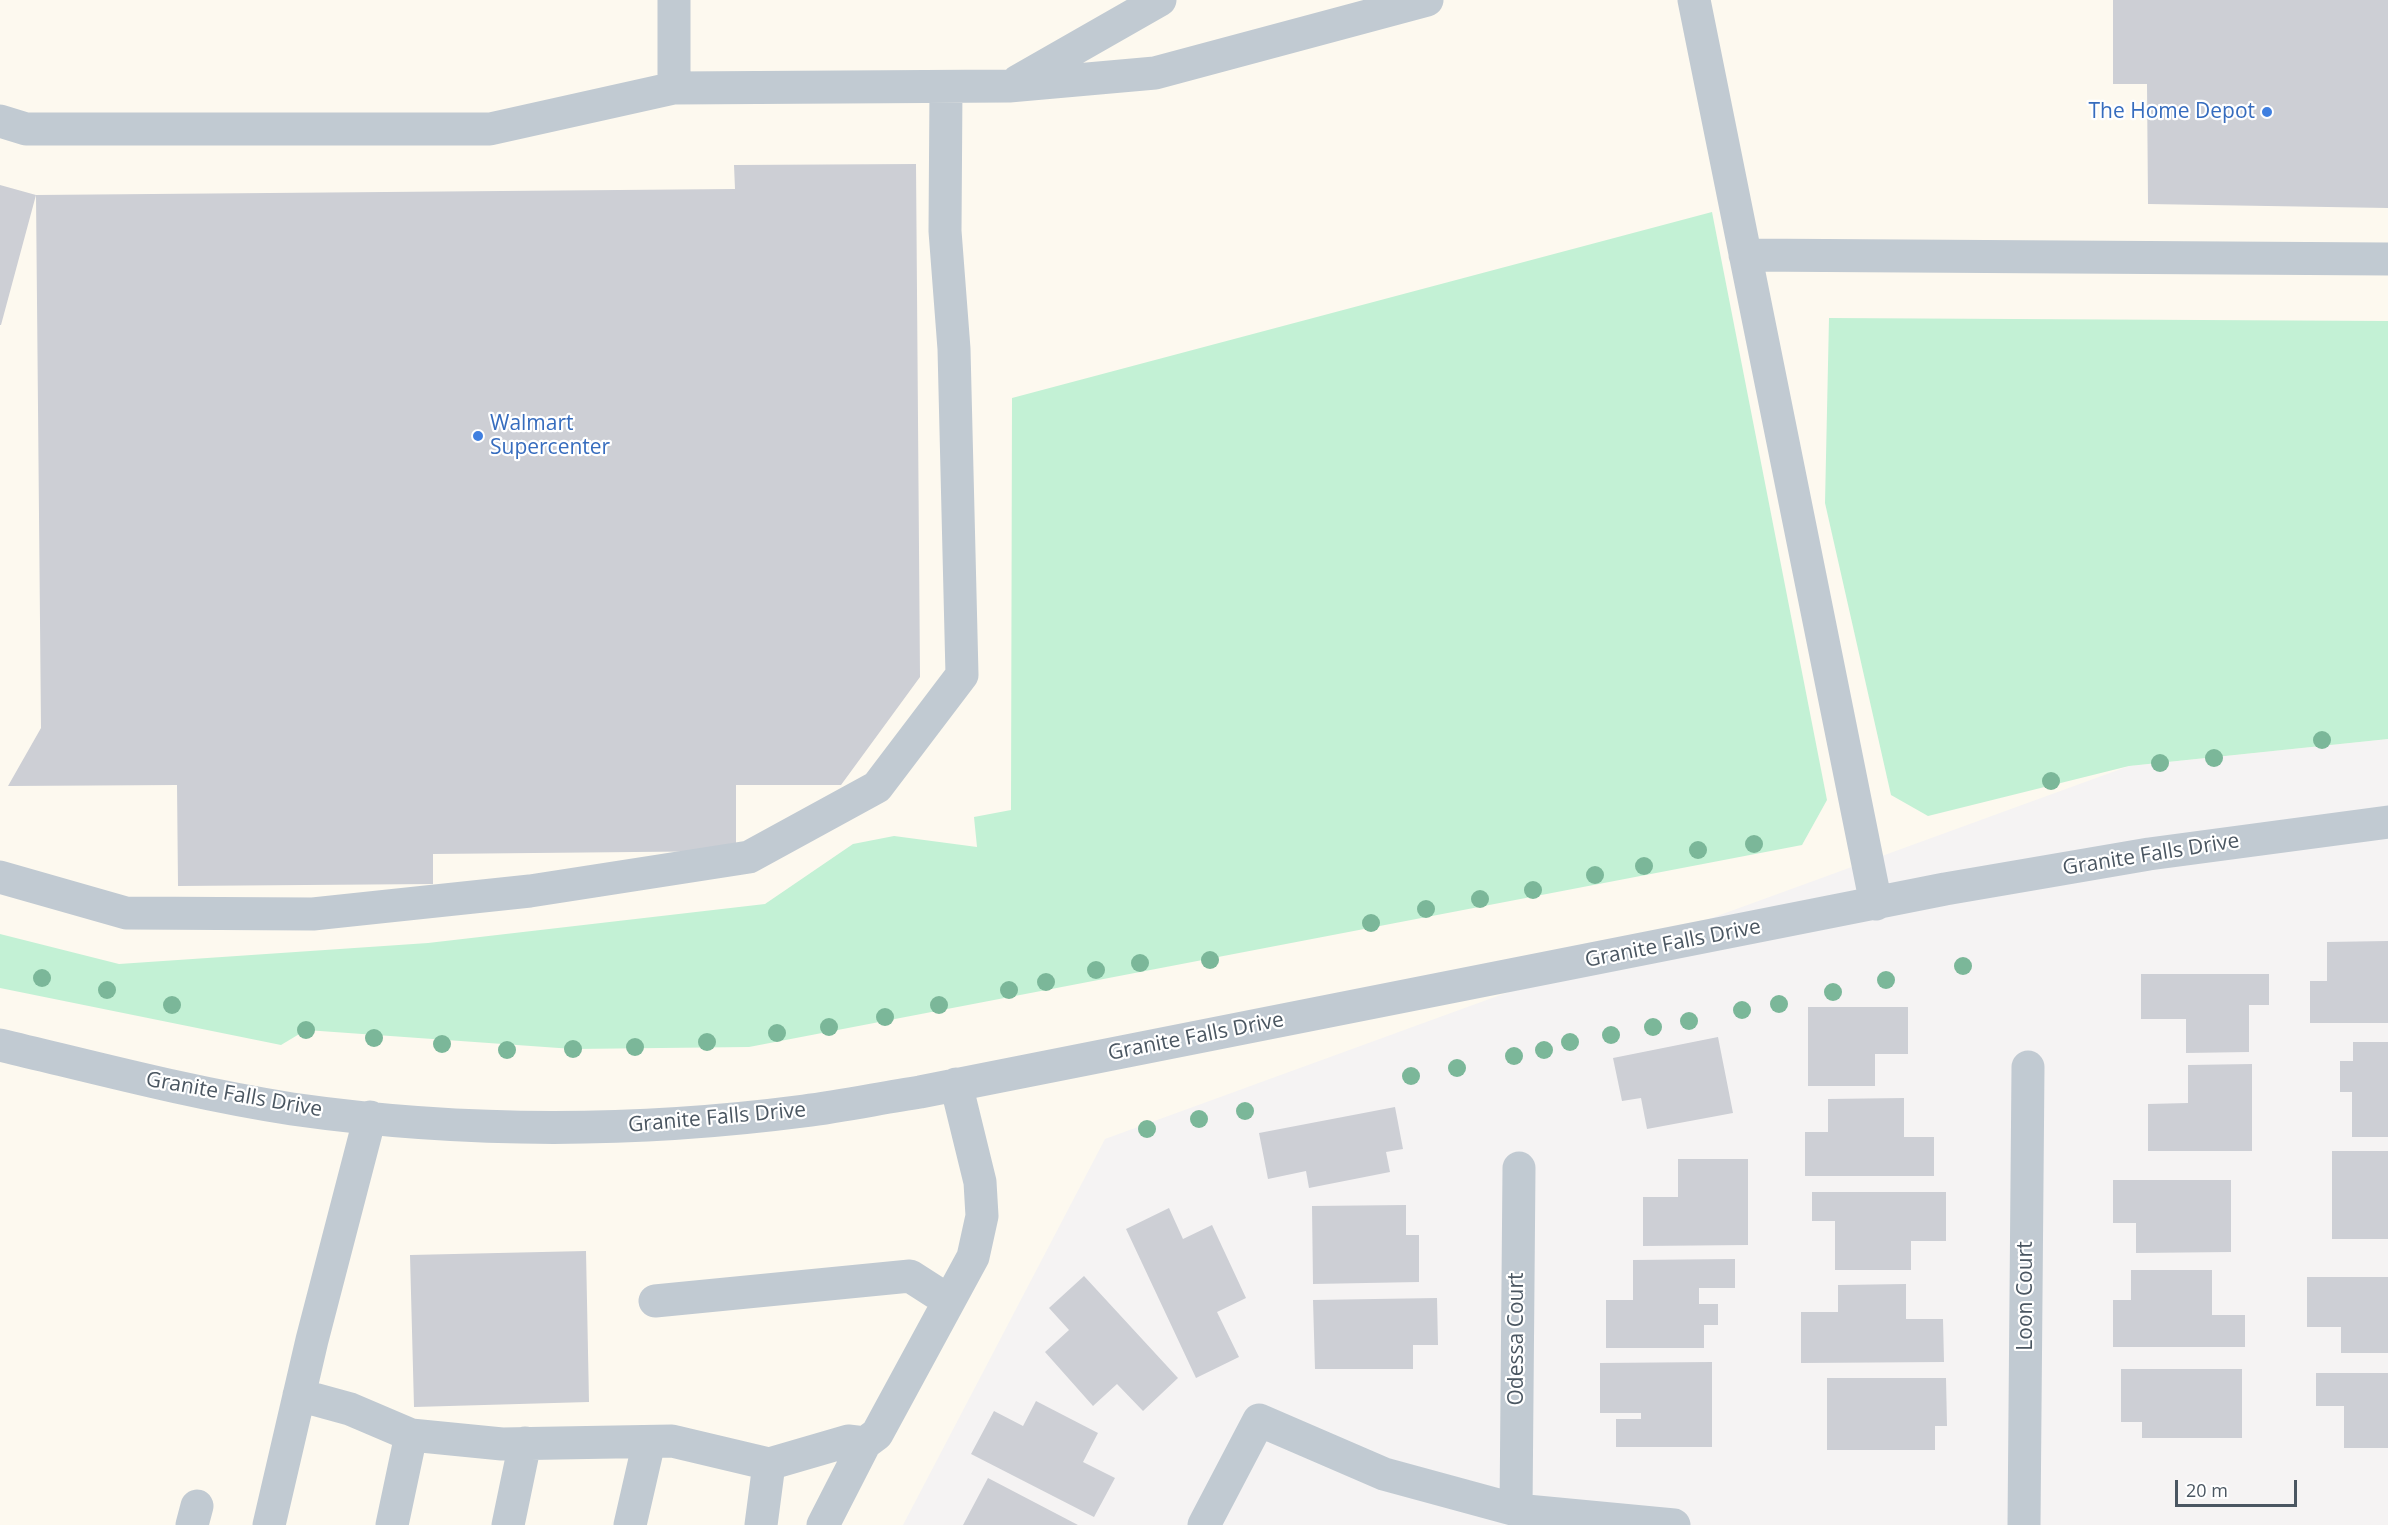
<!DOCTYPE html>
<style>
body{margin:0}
#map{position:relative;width:2388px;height:1525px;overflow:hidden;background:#f5f3f3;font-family:"Open Sans",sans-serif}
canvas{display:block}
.scale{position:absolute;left:2175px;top:1480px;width:122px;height:27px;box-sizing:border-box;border:3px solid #4a5661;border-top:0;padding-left:8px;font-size:18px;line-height:21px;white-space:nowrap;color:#4a5661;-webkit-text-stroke:4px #fff;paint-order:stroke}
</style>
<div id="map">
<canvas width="2388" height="1525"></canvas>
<div class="scale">20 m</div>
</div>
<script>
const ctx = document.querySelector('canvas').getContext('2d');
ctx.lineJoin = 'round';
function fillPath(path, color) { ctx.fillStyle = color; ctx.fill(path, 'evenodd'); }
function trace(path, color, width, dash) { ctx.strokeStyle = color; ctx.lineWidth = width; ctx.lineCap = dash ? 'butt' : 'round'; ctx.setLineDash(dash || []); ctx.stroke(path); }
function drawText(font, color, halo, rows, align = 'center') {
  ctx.font = font + ' "Open Sans",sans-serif'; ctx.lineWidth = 4.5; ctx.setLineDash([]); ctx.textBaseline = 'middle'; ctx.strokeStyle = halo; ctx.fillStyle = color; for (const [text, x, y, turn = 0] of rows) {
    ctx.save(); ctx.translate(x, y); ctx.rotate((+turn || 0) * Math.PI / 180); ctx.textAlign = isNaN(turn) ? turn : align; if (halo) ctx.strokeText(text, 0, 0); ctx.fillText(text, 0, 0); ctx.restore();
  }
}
const commercial = new Path2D(`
 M 0,0 L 2388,0 L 2388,739 L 2129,766 L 1105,1139 L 903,1525 L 0,1525 Z`);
const green = new Path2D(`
 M 1712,212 L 1827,800 L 1802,845 L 749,1047 L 573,1049 L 306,1030 L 281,1045 L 0,988 L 0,934 L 119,964 L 428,943 L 765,904 L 853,844 L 894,836 L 977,847 L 974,817 L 1011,810 L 1012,398 Z
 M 1829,318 L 2388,321 L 2388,739 L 2129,766 L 1928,816 L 1891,795 L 1825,503 Z`);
const building = new Path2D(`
 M 2113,0 L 2388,0 L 2388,208 L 2148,204 L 2147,84 L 2113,84 Z
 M 916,164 L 920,677 L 841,785 L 736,785 L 736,851 L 433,854 L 433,884 L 178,886 L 177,785 L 8,786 L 41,728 L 36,195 L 735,189 L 734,165 Z
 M 0,185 L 36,195 L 1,325 L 0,325 Z
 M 2388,941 L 2388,1023 L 2310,1023 L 2310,981 L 2327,981 L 2327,942 Z
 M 2141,974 L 2269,974 L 2269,1005 L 2249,1005 L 2249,1052 L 2186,1053 L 2186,1019 L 2141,1019 Z
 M 1808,1007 L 1908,1007 L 1908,1054 L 1875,1054 L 1875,1086 L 1808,1086 Z
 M 1718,1037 L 1733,1113 L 1647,1129 L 1641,1098 L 1622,1101 L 1613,1058 Z
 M 2353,1042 L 2388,1042 L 2388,1137 L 2352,1137 L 2352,1092 L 2340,1092 L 2340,1061 L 2353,1061 Z
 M 2252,1064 L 2252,1151 L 2148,1151 L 2148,1104 L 2188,1103 L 2188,1065 Z
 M 1904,1098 L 1904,1137 L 1934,1137 L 1934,1176 L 1805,1176 L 1805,1132 L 1828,1132 L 1828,1099 Z
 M 1395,1107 L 1403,1149 L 1386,1152 L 1390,1172 L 1309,1188 L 1306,1171 L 1268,1179 L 1259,1133 Z
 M 2332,1151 L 2388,1151 L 2388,1239 L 2332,1239 Z
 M 1678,1159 L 1748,1159 L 1748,1245 L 1643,1246 L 1643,1197 L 1678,1197 Z
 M 2113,1180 L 2231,1180 L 2231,1252 L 2136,1253 L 2136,1223 L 2113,1223 Z
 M 1812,1192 L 1946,1192 L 1946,1241 L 1911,1241 L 1911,1270 L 1835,1270 L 1835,1221 L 1812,1221 Z
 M 1406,1205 L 1406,1235 L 1419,1235 L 1419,1282 L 1313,1284 L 1312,1206 Z
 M 1169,1208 L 1183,1239 L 1212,1225 L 1246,1298 L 1217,1312 L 1239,1357 L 1196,1378 L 1126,1229 Z
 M 586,1251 L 589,1402 L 414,1407 L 410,1255 Z
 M 1735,1259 L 1735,1288 L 1699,1288 L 1699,1304 L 1718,1304 L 1718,1325 L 1704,1325 L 1704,1348 L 1606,1348 L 1606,1300 L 1633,1300 L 1633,1260 Z
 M 2131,1270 L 2212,1270 L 2212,1315 L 2245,1315 L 2245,1347 L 2113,1347 L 2113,1300 L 2131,1300 Z
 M 1084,1276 L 1178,1378 L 1143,1411 L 1117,1384 L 1093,1406 L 1045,1352 L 1069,1330 L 1049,1308 Z
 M 2307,1277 L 2388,1277 L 2388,1353 L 2341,1353 L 2341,1327 L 2307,1327 Z
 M 1906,1284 L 1906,1319 L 1943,1319 L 1944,1362 L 1801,1363 L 1801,1312 L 1838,1312 L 1838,1285 Z
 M 1437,1298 L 1438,1345 L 1413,1345 L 1413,1369 L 1315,1369 L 1313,1300 Z
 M 1712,1362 L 1712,1447 L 1616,1447 L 1616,1419 L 1641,1419 L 1641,1413 L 1600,1413 L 1600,1363 Z
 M 2121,1369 L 2242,1369 L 2242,1438 L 2142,1438 L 2142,1422 L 2121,1422 Z
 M 2316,1373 L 2388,1373 L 2388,1448 L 2344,1448 L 2344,1406 L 2316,1406 Z
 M 1827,1378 L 1946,1378 L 1947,1426 L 1935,1426 L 1935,1450 L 1827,1450 Z
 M 1036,1401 L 1098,1433 L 1083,1462 L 1115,1478 L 1094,1517 L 971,1454 L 994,1411 L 1023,1426 Z
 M 988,1478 L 1078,1525 L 963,1525 Z`);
const minor = new Path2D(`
 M 674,0 L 674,88
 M 1694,0 L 1876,904
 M 1018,81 L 1160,0
 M 0,121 L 26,129 L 490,129 L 674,88 L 1009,86 L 1155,73 L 1427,0
 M 1745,255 L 2388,259
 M 0,877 L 126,913 L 313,914 L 530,891 L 749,857 L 877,787 L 962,675 L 954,349 L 945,231 L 946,87
 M 0,1045 C 97,1068 194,1094 292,1109 C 461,1133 635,1133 804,1111 C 843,1106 881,1098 920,1092 L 1945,889 L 2149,854 L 2388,822
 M 655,1301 L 910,1276 L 949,1301
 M 299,1395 L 350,1409 L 411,1435 L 502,1444 L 672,1441 L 769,1464 L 848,1441 L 865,1443 L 877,1434 L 973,1257 L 982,1216 L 980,1182 L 956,1084
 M 1516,1510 L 1519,1168
 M 192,1525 L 197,1506
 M 269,1525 L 312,1340 L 370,1117
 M 392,1525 L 411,1435
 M 508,1525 L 525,1443
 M 630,1525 L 649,1442
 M 761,1525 L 769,1464
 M 823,1525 L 865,1443
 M 1204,1525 L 1259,1420 L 1384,1474 L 1516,1510 L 1674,1525
 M 2024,1525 L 2028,1067`);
const trees = [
 [2322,740],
 [2214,758],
 [2160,763],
 [2051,781],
 [1754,844],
 [1698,850],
 [1644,866],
 [1595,875],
 [1533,890],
 [1480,899],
 [1426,909],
 [1371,923],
 [1210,960],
 [1140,963],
 [1963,966],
 [1096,970],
 [42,978],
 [1886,980],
 [1046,982],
 [107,990],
 [1009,990],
 [1833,992],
 [1779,1004],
 [172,1005],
 [939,1005],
 [1742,1010],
 [885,1017],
 [1689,1021],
 [829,1027],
 [1653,1027],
 [306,1030],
 [777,1033],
 [1611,1035],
 [374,1038],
 [707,1042],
 [1570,1042],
 [442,1044],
 [635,1047],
 [573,1049],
 [507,1050],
 [1544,1050],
 [1514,1056],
 [1457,1068],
 [1411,1076],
 [1245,1111],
 [1199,1119],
 [1147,1129]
];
const markers = [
 [2267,112,6,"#3f7fe0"],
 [478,436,6,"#3f7fe0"]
];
const shopNames = [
 ["The Home Depot",2255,112],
 ["Walmart",490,424,"left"],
 ["Supercenter",490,448,"left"]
];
const streetNames = [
 ["Granite Falls Drive",2151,855,-9],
 ["Granite Falls Drive",1673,944,-11],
 ["Granite Falls Drive",1196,1037,-11],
 ["Granite Falls Drive",234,1095,10],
 ["Granite Falls Drive",717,1118,-5],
 ["Loon Court",2026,1296,-90],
 ["Odessa Court",1517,1339,-90]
];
fillPath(commercial, '#fdf9ef');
fillPath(green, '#c3f1d5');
fillPath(building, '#cdcfd5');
trace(minor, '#c1cad2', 33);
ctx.fillStyle = '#7bb799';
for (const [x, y] of trees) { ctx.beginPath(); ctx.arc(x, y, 9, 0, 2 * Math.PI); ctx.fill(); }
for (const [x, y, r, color] of markers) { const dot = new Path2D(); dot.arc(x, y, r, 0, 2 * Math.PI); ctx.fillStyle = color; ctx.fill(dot); trace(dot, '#fff', 2); }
drawText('21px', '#366cbe', '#fff', shopNames, 'right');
drawText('21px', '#4a5661', '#fff', streetNames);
</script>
